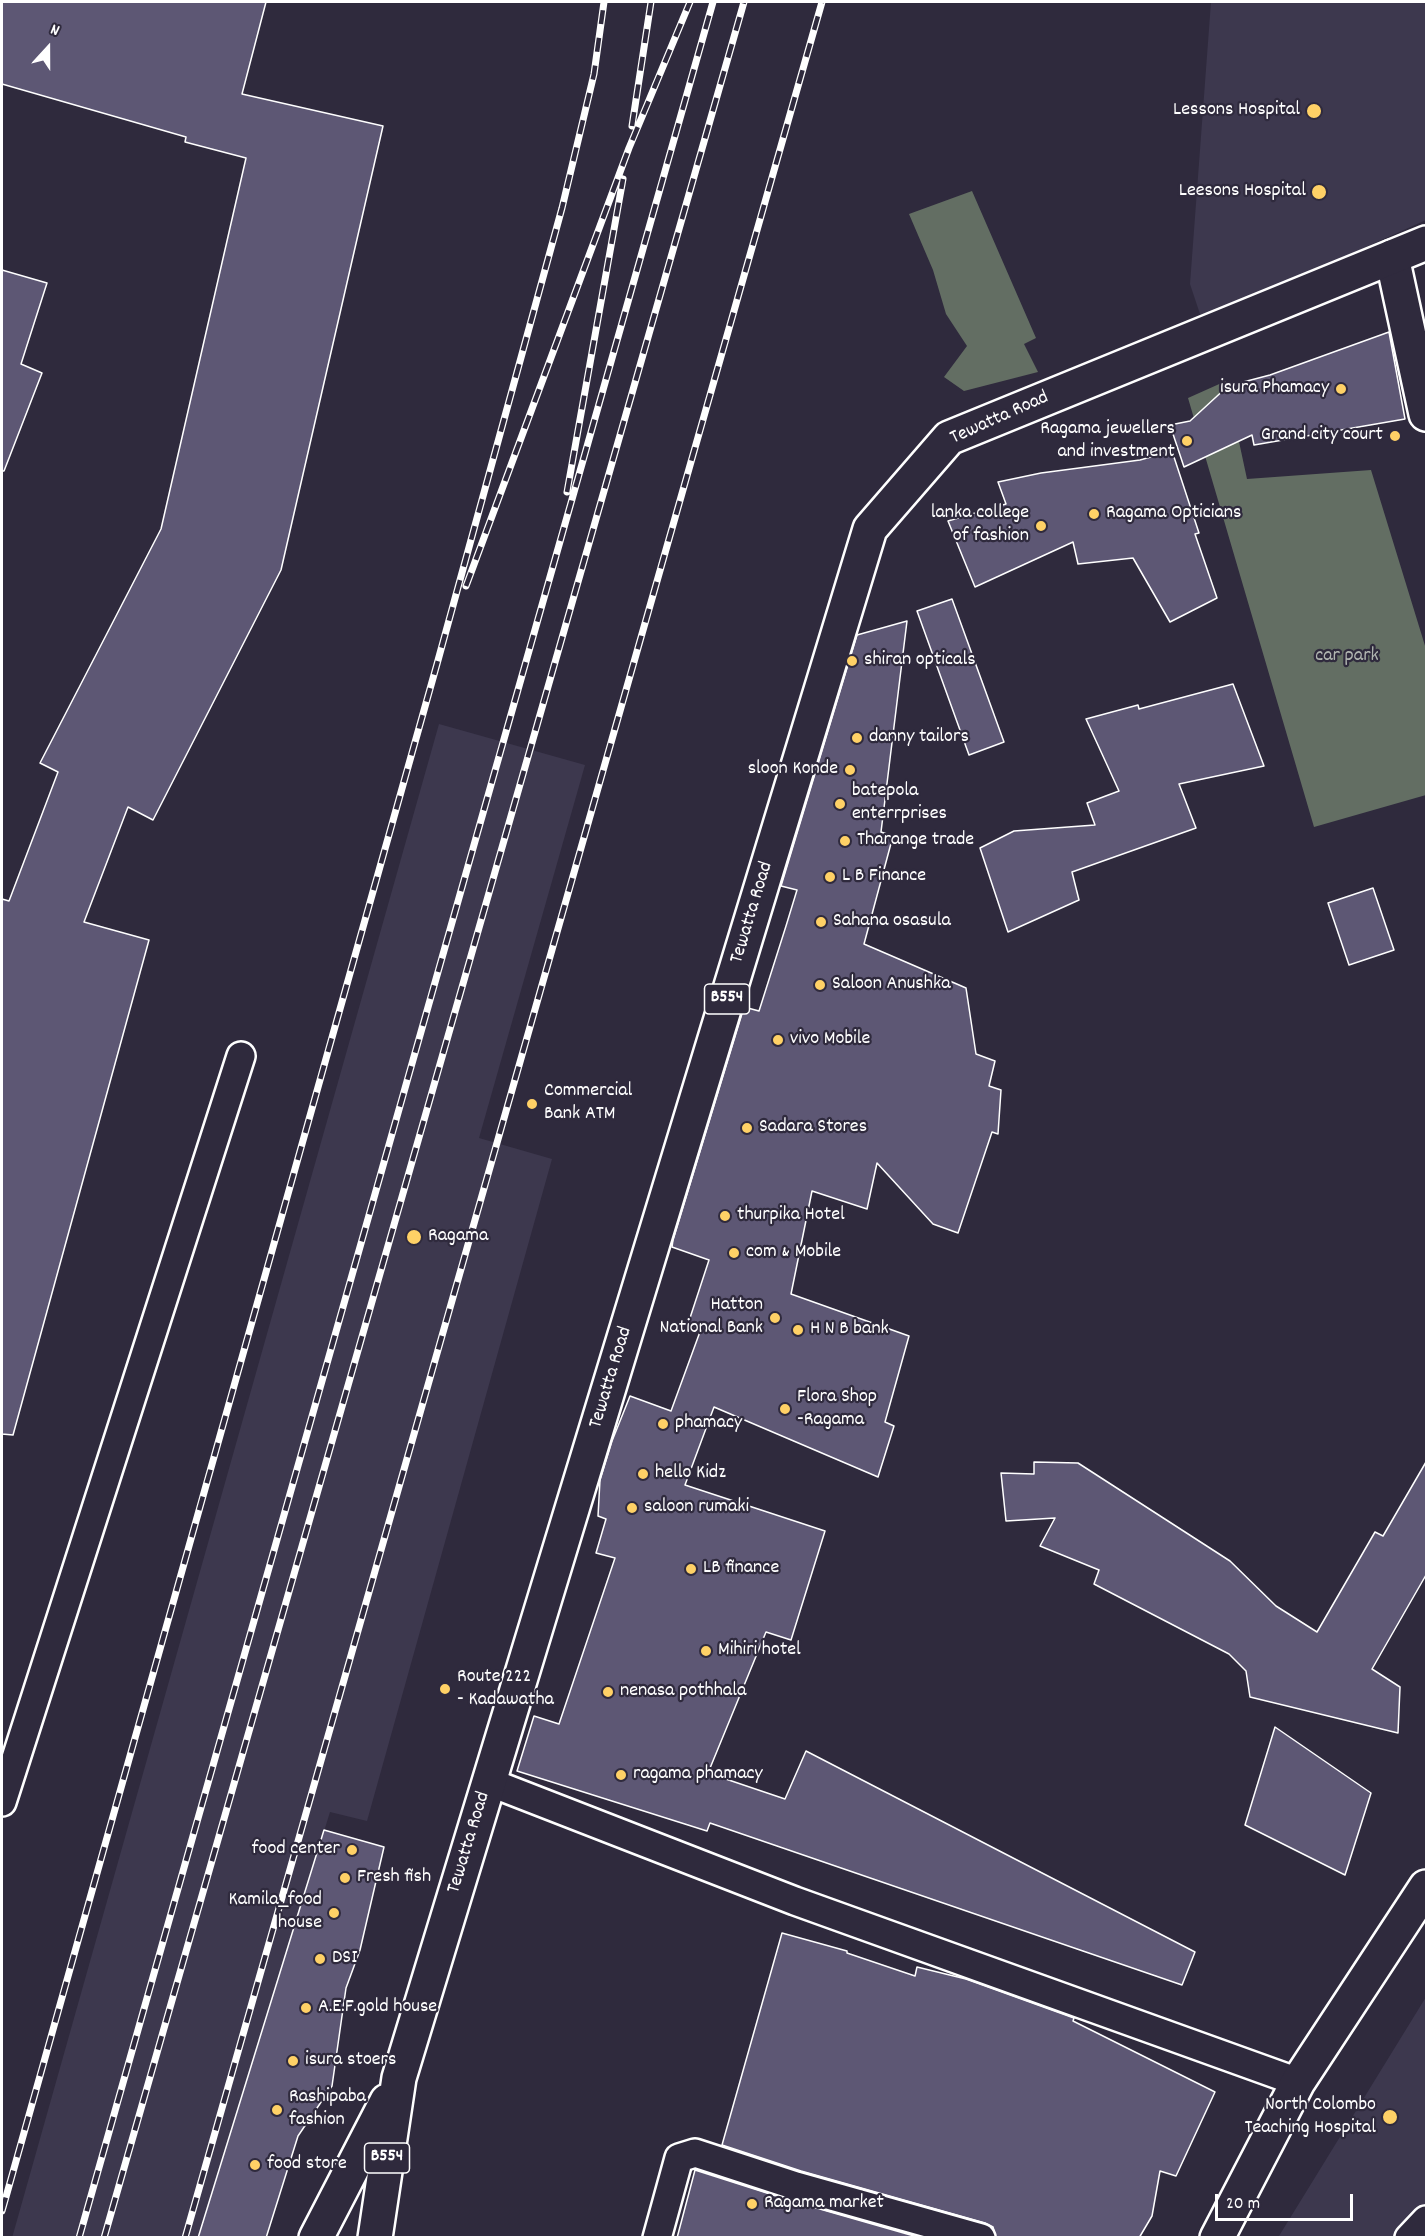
<!DOCTYPE html>
<style>
body{margin:0}
#map{position:relative;width:1428px;height:2239px;overflow:hidden;background:#2f2a3d;font-family:Dekko,sans-serif}
canvas{display:block}
.frame{position:absolute;inset:0;border:3px solid #fff;pointer-events:none}
.north{position:absolute;left:18px;top:18px;width:60px;height:60px;-webkit-text-stroke:4px #2f2a3d;paint-order:stroke;rotate:21deg;font-size:16px;font-weight:700;line-height:24px;text-align:center;color:#fff}
.north::after{content:'';display:block;margin:auto;width:21px;height:27px;background:#fff;clip-path:polygon(50% 0,100% 100%,50% 72%,0 100%)}
.scale{position:absolute;left:1215px;top:2194px;width:138px;height:27px;box-sizing:border-box;border:3px solid #fff;border-top:0;padding-left:8px;font-size:18px;line-height:21px;white-space:nowrap;color:#fff;-webkit-text-stroke:4px #2f2a3d;paint-order:stroke}
</style>
<div id="map">
<canvas width="1428" height="2239"></canvas>
<div class="frame"></div>
<div class="north">N</div>
<div class="scale">20 m</div>
</div>
<script>
const ctx = document.querySelector('canvas').getContext('2d');
ctx.lineJoin = 'round';
function fillPath(path, color) { ctx.fillStyle = color; ctx.fill(path, 'evenodd'); }
function trace(path, color, width, dash) { ctx.strokeStyle = color; ctx.lineWidth = width; ctx.lineCap = dash ? 'butt' : 'round'; ctx.setLineDash(dash || []); ctx.stroke(path); }
function drawText(font, color, halo, rows, align = 'center') {
  ctx.font = font + ' Dekko,sans-serif'; ctx.lineWidth = 4.5; ctx.setLineDash([]); ctx.textBaseline = 'middle'; ctx.strokeStyle = halo; ctx.fillStyle = color; for (const [text, x, y, turn = 0] of rows) {
    ctx.save(); ctx.translate(x, y); ctx.rotate((+turn || 0) * Math.PI / 180); ctx.textAlign = isNaN(turn) ? turn : align; if (halo) ctx.strokeText(text, 0, 0); ctx.fillText(text, 0, 0); ctx.restore();
  }
}
const built = new Path2D(`
 M 1211,2 L 1426,2 L 1426,220 L 1221,312 L 1200,314 L 1190,284 Z
 M 439,724 L 585,765 L 479,1138 L 552,1159 L 367,1821 L 330,1812 L 198,2237 L 12,2238 Z
 M 1426,1997 L 1426,2237 L 1279,2238 L 1279,2236 Z`);
const green = new Path2D(`
 M 972,191 L 1036,338 L 1024,344 L 1038,372 L 964,391 L 944,377 L 967,346 L 946,314 L 933,270 L 909,214 Z
 M 1226,381 L 1247,479 L 1371,470 L 1426,649 L 1426,795 L 1314,827 L 1188,398 Z`);
const building = new Path2D(`
 M 2,2 L 266,2 L 242,94 L 383,126 L 281,570 L 153,820 L 128,807 L 84,922 L 149,940 L 13,1435 L 2,1434 L 2,899 L 9,901 L 58,772 L 40,763 L 161,529 L 246,158 L 185,142 L 186,137 L 2,84 Z
 M 2,270 L 47,283 L 21,364 L 42,373 L 4,471 L 2,471 Z
 M 1389,332 L 1405,419 L 1254,445 L 1252,435 L 1184,467 L 1170,425 L 1190,421 L 1228,386 L 1270,375 Z
 M 1172,451 L 1199,533 L 1195,534 L 1217,598 L 1170,622 L 1133,558 L 1078,564 L 1073,542 L 975,587 L 948,521 L 1006,504 L 998,482 L 1041,473 L 1140,460 Z
 M 952,599 L 1004,742 L 969,755 L 917,611 Z
 M 907,621 L 881,832 L 893,836 L 864,944 L 966,988 L 976,1054 L 995,1061 L 989,1086 L 1001,1090 L 998,1134 L 992,1132 L 958,1233 L 933,1224 L 877,1163 L 867,1209 L 812,1191 L 791,1294 L 909,1336 L 885,1422 L 894,1426 L 878,1477 L 714,1407 L 685,1485 L 825,1531 L 791,1640 L 766,1632 L 708,1773 L 785,1799 L 806,1751 L 1195,1952 L 1182,1985 L 710,1823 L 707,1831 L 517,1771 L 534,1716 L 559,1724 L 615,1558 L 596,1553 L 606,1519 L 598,1516 L 600,1480 L 612,1441 L 630,1396 L 671,1411 L 701,1329 L 688,1324 L 709,1260 L 672,1247 L 673,1240 L 744,1007 L 759,1011 L 786,926 L 797,890 L 781,886 L 857,635 Z
 M 1233,684 L 1264,766 L 1179,784 L 1196,828 L 1072,872 L 1079,900 L 1008,932 L 980,848 L 1014,831 L 1095,825 L 1087,803 L 1119,791 L 1086,719 L 1138,705 L 1139,709 Z
 M 1373,888 L 1394,950 L 1349,965 L 1328,903 Z
 M 1034,1462 L 1078,1463 L 1230,1561 L 1276,1606 L 1317,1632 L 1375,1532 L 1383,1536 L 1426,1462 L 1426,1575 L 1372,1669 L 1400,1687 L 1398,1733 L 1250,1697 L 1246,1671 L 1229,1654 L 1094,1584 L 1099,1570 L 1040,1546 L 1055,1518 L 1006,1521 L 1001,1473 L 1034,1474 Z
 M 1275,1727 L 1371,1793 L 1345,1875 L 1245,1825 Z
 M 324,1830 L 384,1847 L 360,1950 L 346,1988 L 332,2086 L 298,2136 L 266,2238 L 198,2238 Z
 M 782,1933 L 847,1951 L 847,1953 L 915,1976 L 917,1967 L 966,1979 L 1074,2018 L 1073,2021 L 1215,2092 L 1176,2176 L 1160,2171 L 1152,2216 L 1139,2238 L 996,2238 L 993,2227 L 985,2223 L 801,2171 L 722,2145 Z
 M 695,2170 L 792,2201 L 921,2238 L 677,2238 Z`);
const lane = new Path2D(`
 M 489,1782 L 795,1901 L 1298,2082
 M 2,1802 L 241,1056
 M 657,2238 L 679,2158 L 695,2153 L 796,2186 L 981,2238
 M 1409,2238 L 1426,2220`);
const street = new Path2D(`
 M 1392,257 L 1426,414
 M 1217,2238 L 1298,2082 L 1426,1887`);
const primary = new Path2D(`
 M 316,2238 L 387,2101
 M 375,2238 L 399,2078 L 870,529 L 949,438 L 1426,243`);
const rail = new Path2D(`
 M 632,126 L 651,2
 M 567,492 L 623,179
 M 466,586 L 629,148 L 690,2
 M 2,2211 L 437,664 L 562,208 L 594,74 L 604,2
 M 79,2238 L 713,2
 M 104,2238 L 744,2
 M 185,2238 L 822,2`);
const markers = [
 [1314,111,8,"#ffd166"],
 [1319,192,8,"#ffd166"],
 [1341,389,6,"#ffd166"],
 [1395,436,6,"#ffd166"],
 [1187,441,6,"#ffd166"],
 [1094,514,6,"#ffd166"],
 [1041,526,6,"#ffd166"],
 [852,661,6,"#ffd166"],
 [857,738,6,"#ffd166"],
 [850,770,6,"#ffd166"],
 [840,804,6,"#ffd166"],
 [845,841,6,"#ffd166"],
 [830,877,6,"#ffd166"],
 [821,922,6,"#ffd166"],
 [820,985,6,"#ffd166"],
 [778,1040,6,"#ffd166"],
 [532,1104,6,"#ffd166"],
 [747,1128,6,"#ffd166"],
 [725,1216,6,"#ffd166"],
 [414,1237,8,"#ffd166"],
 [734,1253,6,"#ffd166"],
 [775,1318,6,"#ffd166"],
 [798,1330,6,"#ffd166"],
 [785,1409,6,"#ffd166"],
 [663,1424,6,"#ffd166"],
 [643,1474,6,"#ffd166"],
 [632,1508,6,"#ffd166"],
 [691,1569,6,"#ffd166"],
 [706,1651,6,"#ffd166"],
 [445,1689,6,"#ffd166"],
 [608,1692,6,"#ffd166"],
 [621,1775,6,"#ffd166"],
 [352,1850,6,"#ffd166"],
 [345,1878,6,"#ffd166"],
 [334,1913,6,"#ffd166"],
 [320,1959,6,"#ffd166"],
 [306,2008,6,"#ffd166"],
 [293,2061,6,"#ffd166"],
 [277,2110,6,"#ffd166"],
 [1390,2117,8,"#ffd166"],
 [255,2165,6,"#ffd166"],
 [752,2204,6,"#ffd166"]
];
const shields = [
 [727,999,45],
 [387,2158,45]
];
const shieldNames = [
 ["B554",727,999],
 ["B554",387,2158]
];
const poiNames = [
 ["Lessons Hospital",1300,111,"right"],
 ["Leesons Hospital",1306,192,"right"],
 ["isura Phamacy",1329,389,"right"],
 ["Ragama jewellers",1175,430,"right"],
 ["and investment",1175,453,"right"],
 ["Grand city court",1383,436,"right"],
 ["lanka college",1029,514,"right"],
 ["of fashion",1029,537,"right"],
 ["Ragama Opticians",1106,514],
 ["shiran opticals",864,661],
 ["danny tailors",869,738],
 ["sloon Konde",838,770,"right"],
 ["batepola",852,792],
 ["enterrprises",852,815],
 ["Tharange trade",857,841],
 ["L B Finance",842,877],
 ["Sahana osasula",833,922],
 ["Saloon Anushka",832,985],
 ["vivo Mobile",790,1040],
 ["Commercial",544,1092],
 ["Bank ATM",544,1115],
 ["Sadara Stores",759,1128],
 ["thurpika Hotel",737,1216],
 ["Ragama",428,1237],
 ["com & Mobile",746,1253],
 ["Hatton",763,1306,"right"],
 ["National Bank",763,1329,"right"],
 ["H N B bank",810,1330],
 ["Flora Shop",797,1398],
 ["-Ragama",797,1421],
 ["phamacy",675,1424],
 ["hello Kidz",655,1474],
 ["saloon rumaki",644,1508],
 ["LB finance",703,1569],
 ["Mihiri hotel",718,1651],
 ["Route 222",457,1678],
 ["- Kadawatha",457,1701],
 ["nenasa pothhala",620,1692],
 ["ragama phamacy",633,1775],
 ["food center",340,1850,"right"],
 ["Fresh fish",357,1878],
 ["Kamila_food",322,1901,"right"],
 ["house",322,1924,"right"],
 ["DSI",332,1959],
 ["A.E.F.gold house",318,2008],
 ["isura stoers",305,2061],
 ["Rashipaba",289,2098],
 ["fashion",289,2121],
 ["North Colombo",1376,2106,"right"],
 ["Teaching Hospital",1376,2129,"right"],
 ["food store",267,2165],
 ["Ragama market",764,2204]
];
const streetNames = [
 ["Tewatta Road",1000,419,-24],
 ["Tewatta Road",753,913,-73],
 ["Tewatta Road",612,1378,-73],
 ["Tewatta Road",470,1843,-73]
];
const parkNames = [
 ["car park",1347,657]
];
fillPath(built, '#3d384e');
fillPath(green, '#636e63');
fillPath(building, '#5d5774');
trace(building, '#fff', 1.5);
trace(lane, '#fff', 32);
trace(street, '#fff', 38);
trace(primary, '#fff', 38);
trace(lane, '#2f2a3d', 27);
trace(street, '#2f2a3d', 33);
trace(primary, '#2f2a3d', 33);
trace(rail, '#fff', 7);
trace(rail, '#2f2a3d', 4.5, [14]);
for (const [x, y, r, color] of markers) { const dot = new Path2D(); dot.arc(x, y, r, 0, 2 * Math.PI); ctx.fillStyle = color; ctx.fill(dot); trace(dot, '#2f2a3d', 2); }
for (const [x, y, w] of shields) { const box = new Path2D(); box.roundRect(x - w / 2, y - 15, w, 30, 4.5); ctx.fillStyle = '#2f2a3d'; ctx.fill(box); trace(box, '#fff', 1.5); }
drawText('bold 18px', '#fff', null, shieldNames);
drawText('20px', '#fff', '#2f2a3d', poiNames, 'left');
drawText('20px', '#fff', '#2f2a3d', streetNames);
drawText('20px', '#b1b6b1', '#2f2a3d', parkNames);
</script>
